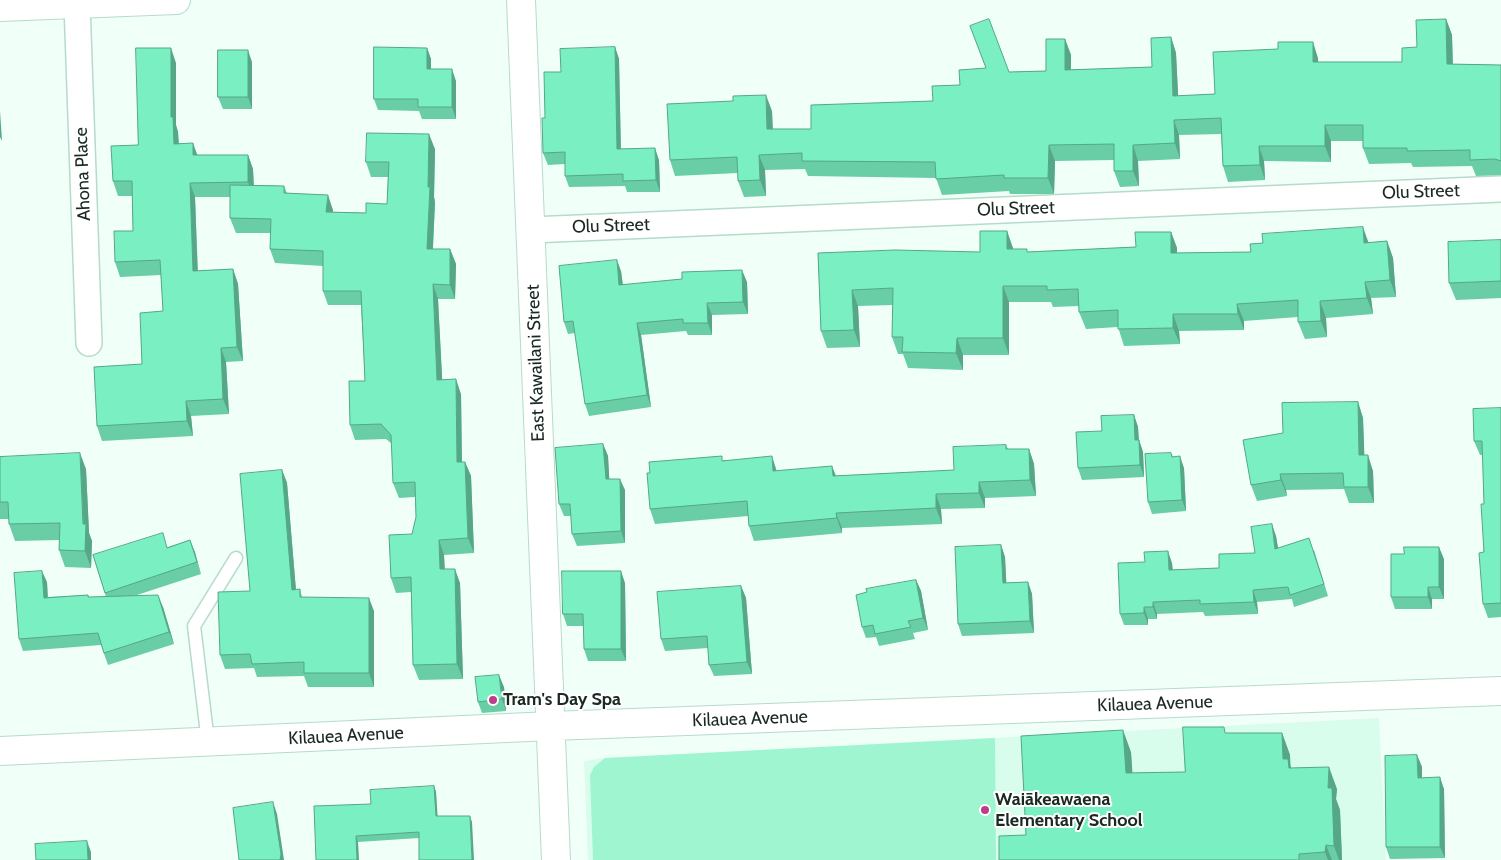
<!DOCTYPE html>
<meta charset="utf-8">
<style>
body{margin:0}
canvas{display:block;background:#f0fff8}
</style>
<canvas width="1501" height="860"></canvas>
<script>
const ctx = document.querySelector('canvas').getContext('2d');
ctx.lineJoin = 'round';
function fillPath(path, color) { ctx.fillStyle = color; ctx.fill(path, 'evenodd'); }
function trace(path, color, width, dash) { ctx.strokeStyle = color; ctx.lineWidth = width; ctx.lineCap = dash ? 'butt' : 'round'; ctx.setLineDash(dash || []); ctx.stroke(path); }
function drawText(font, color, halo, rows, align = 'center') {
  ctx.font = font + ' Cabin,sans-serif'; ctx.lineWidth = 4; ctx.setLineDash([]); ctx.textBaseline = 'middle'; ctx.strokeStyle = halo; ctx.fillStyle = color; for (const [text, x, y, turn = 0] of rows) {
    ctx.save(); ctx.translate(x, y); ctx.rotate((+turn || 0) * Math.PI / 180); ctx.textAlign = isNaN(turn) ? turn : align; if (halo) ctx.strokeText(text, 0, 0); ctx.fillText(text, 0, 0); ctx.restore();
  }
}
const built = new Path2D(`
 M 1379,718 L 1386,860 L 588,860 L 584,761 L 605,758 Z`);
const green = new Path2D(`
 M 995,738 L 996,860 L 593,860 L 590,775 L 594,767 L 605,758 Z`);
const service = new Path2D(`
 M 208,742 L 194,626 L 236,558`);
const minor = new Path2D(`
 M 77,4 L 89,343
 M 531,230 L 1501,189`);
const tertiary = new Path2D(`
 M 521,0 L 556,860
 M 0,751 L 551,726 L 1501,691`);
const trunk = new Path2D(`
 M 0,7 L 176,0`);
const wall = new Path2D(`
 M 1446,19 L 1452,35 L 1453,64 L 1501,65 L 1501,175 L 1476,176 L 1472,166 L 1413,167 L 1411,163 L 1369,164 L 1363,148 L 1363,141 L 1331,141 L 1331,162 L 1264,161 L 1265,180 L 1228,182 L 1223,166 L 1221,134 L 1179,135 L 1180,159 L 1138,161 L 1139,186 L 1120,187 L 1114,171 L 1114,160 L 1055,161 L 1054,194 L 1010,194 L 1009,191 L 942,195 L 936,178 L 808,176 L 805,169 L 765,170 L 766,196 L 744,197 L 738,181 L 738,173 L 675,176 L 670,160 L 772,111 L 773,129 L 811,129 L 933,101 L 986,68 L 970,26 L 1009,72 L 1046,71 L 1065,39 L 1071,55 L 1071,70 L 1152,67 L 1171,37 L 1176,53 L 1178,96 L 1215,94 L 1318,58 L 1318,62 L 1402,62 Z
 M 615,47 L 619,59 L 621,149 L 659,160 L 660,192 L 627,192 L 625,186 L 569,187 L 565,176 L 565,164 L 548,165 L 543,153 L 545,118 L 561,72 Z
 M 427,48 L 431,59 L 431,69 L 456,81 L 456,119 L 422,119 L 419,111 L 378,110 L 374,99 Z
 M 252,62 L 252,109 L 223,109 L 218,97 Z
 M 176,63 L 176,125 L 178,132 L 179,143 L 198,155 L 248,155 L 253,169 L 254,185 L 284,186 L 287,193 L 333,210 L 333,212 L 366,213 L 387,204 L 388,177 L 371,177 L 366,162 L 435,149 L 434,197 L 435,202 L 433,249 L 450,249 L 456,264 L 455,299 L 438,299 L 442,380 L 461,394 L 462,462 L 465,462 L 471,476 L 474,553 L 444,555 L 445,569 L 460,583 L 463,679 L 419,680 L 413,665 L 411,592 L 396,593 L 391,578 L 412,534 L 416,517 L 415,497 L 399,498 L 393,483 L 392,444 L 386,439 L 355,440 L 350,425 L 365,381 L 361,305 L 328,305 L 323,291 L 323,266 L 275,263 L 270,249 L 271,233 L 236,233 L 230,218 L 230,197 L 195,197 L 198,271 L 233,269 L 238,284 L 243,361 L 226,362 L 229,414 L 191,416 L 193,436 L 102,441 L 97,426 L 142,364 L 163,311 L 161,275 L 120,277 L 115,262 L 133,231 L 132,196 L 118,196 L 113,181 L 138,145 Z
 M 1007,231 L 1013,249 L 1027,252 L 1136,247 L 1171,232 L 1177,248 L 1177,253 L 1251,252 L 1387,241 L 1393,258 L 1396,297 L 1371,298 L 1373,314 L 1326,318 L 1327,337 L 1305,339 L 1298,322 L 1298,317 L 1244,321 L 1244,330 L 1179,331 L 1180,344 L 1124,346 L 1118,327 L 1086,329 L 1079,312 L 1079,306 L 1053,307 L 1051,302 L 1009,302 L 1009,355 L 963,355 L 963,370 L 908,368 L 903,354 L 898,354 L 892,337 L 893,305 L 858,306 L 860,347 L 827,348 L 821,331 L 818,253 L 980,252 Z
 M 1501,240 L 1501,298 L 1456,300 L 1449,283 Z
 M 621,271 L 623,285 L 747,282 L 748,314 L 712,315 L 712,335 L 688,335 L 686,331 L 641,335 L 651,407 L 589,416 L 585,404 L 575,333 L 568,334 L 564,322 Z
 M 1358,402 L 1363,418 L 1364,455 L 1373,471 L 1374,503 L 1349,503 L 1344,489 L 1286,490 L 1287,496 L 1257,501 L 1251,485 L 1283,433 Z
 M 1501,408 L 1501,617 L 1488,618 L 1483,604 L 1484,504 L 1483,455 L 1480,455 L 1474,441 Z
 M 1134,415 L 1138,427 L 1139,440 L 1143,452 L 1144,477 L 1082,480 L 1078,468 L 1102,431 Z
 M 603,444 L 608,456 L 609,479 L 625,490 L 625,543 L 577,546 L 572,534 L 571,516 L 564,516 L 559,504 Z
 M 1006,445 L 1008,449 L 1029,449 L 1034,464 L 1036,496 L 985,498 L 985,508 L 941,509 L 942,524 L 842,528 L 842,533 L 754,541 L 749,526 L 748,516 L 655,524 L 650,509 L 724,460 L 777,471 L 836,476 L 954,470 Z
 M 1171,453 L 1173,457 L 1184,468 L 1186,511 L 1152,514 L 1148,502 Z
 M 0,457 L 86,469 L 89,533 L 92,541 L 91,568 L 65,567 L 59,550 L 59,540 L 15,541 L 9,524 L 9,519 L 0,519 Z
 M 282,470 L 287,483 L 296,590 L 300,589 L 302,597 L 374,611 L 374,687 L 308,687 L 304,676 L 257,677 L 254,668 L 225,669 L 220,655 L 250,591 Z
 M 1276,536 L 1278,548 L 1314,550 L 1328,596 L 1294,607 L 1292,599 L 1257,602 L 1258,614 L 1205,616 L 1203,612 L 1157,614 L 1157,619 L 1148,619 L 1148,625 L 1124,625 L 1120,614 L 1172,563 L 1173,570 L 1219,568 L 1255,553 Z
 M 190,540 L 201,574 L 134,596 L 163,607 L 174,644 L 108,665 L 101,645 L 23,651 L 19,639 L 47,582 L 48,597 L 88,595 L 89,597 L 106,597 L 93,555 L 168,547 Z
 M 1001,545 L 1005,557 L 1006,583 L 1028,582 L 1032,594 L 1034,633 L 962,636 L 958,624 Z
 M 1444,559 L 1444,599 L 1432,599 L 1432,609 L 1395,609 L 1391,597 Z
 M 916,580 L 921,591 L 928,630 L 913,633 L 915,639 L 879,646 L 876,637 L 866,638 L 862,627 L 867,592 Z
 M 625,583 L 626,661 L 588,661 L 584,649 L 584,626 L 567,626 L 563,614 Z
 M 741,586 L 746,598 L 752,674 L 714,676 L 709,665 L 708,648 L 665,651 L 661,639 Z
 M 504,687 L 506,711 L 482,713 L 478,702 Z
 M 1227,733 L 1282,733 L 1290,755 L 1291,768 L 1337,789 L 1336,799 L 1340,810 L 1342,860 L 999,860 L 1026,835 L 1131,752 L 1132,773 L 1185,772 Z
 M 1417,755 L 1422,767 L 1422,778 L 1444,789 L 1445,858 L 1390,859 L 1386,847 Z
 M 434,786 L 436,792 L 437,816 L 472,822 L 419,838 L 358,842 L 316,860 Z`);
const shadedWall = new Path2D(`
 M 1446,19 L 1452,35 L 1453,80 L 1447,64 Z
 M 1171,37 L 1176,53 L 1179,112 L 1173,96 Z
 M 1065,39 L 1071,55 L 1071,86 L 1065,70 Z
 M 1313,42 L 1318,58 L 1319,78 L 1313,62 Z
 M 615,47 L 619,59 L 621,161 L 617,149 Z
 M 171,48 L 176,63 L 176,125 L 178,132 L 179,158 L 174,144 L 171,117 Z
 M 427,48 L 431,59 L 431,81 L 427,69 Z
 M 248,50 L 252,62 L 252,109 L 248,97 Z
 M 452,69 L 456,81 L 456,119 L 452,107 Z
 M 766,95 L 772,111 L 773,145 L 767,129 Z
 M 0,111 L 2,141 L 0,137 Z
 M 1174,120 L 1179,135 L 1180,159 L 1175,143 Z
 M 1325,125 L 1331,141 L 1331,162 L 1325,146 Z
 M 429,134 L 435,149 L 434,197 L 435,202 L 432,264 L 427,249 Z
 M 193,143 L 198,157 L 193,155 Z
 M 1049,145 L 1055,161 L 1054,194 L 1048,178 Z
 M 1133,145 L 1138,161 L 1139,186 L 1133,171 Z
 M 1259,146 L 1264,161 L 1265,180 L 1260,165 Z
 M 655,148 L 659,160 L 660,192 L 656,180 Z
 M 248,155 L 253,169 L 254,197 L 248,182 Z
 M 759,155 L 765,170 L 766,196 L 760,180 Z
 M 190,183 L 195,197 L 198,286 L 193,271 Z
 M 328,195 L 333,210 L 332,227 L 326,212 Z
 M 1363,227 L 1369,244 L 1364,243 Z
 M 1007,231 L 1013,248 L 1013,266 L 1007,249 Z
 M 1171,232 L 1177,248 L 1177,270 L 1171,253 Z
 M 1387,241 L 1393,258 L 1396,297 L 1390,280 Z
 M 450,249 L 456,264 L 455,299 L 450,285 Z
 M 617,260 L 621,271 L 624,297 L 619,285 Z
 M 233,269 L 238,284 L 243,361 L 237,347 Z
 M 742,270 L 747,282 L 748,314 L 743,302 Z
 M 1365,282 L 1371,298 L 1373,314 L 1367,298 Z
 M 433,284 L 438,299 L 443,394 L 437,380 Z
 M 1003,286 L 1009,302 L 1009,355 L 1003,338 Z
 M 852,290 L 858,306 L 860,347 L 854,330 Z
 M 1320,301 L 1326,318 L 1327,337 L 1321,321 Z
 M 707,303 L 712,315 L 712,335 L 708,323 Z
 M 1237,304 L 1244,321 L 1244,330 L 1238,314 Z
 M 1173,314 L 1179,331 L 1180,344 L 1173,328 Z
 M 637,323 L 641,335 L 651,407 L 647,395 Z
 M 957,338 L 963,355 L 963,370 L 956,353 Z
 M 221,348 L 226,362 L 229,414 L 223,399 Z
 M 456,379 L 461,394 L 462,477 L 457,462 Z
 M 186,401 L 191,416 L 193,436 L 187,421 Z
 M 1358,402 L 1363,418 L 1365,471 L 1359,455 Z
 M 1134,415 L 1138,427 L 1139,447 L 1139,440 L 1143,452 L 1144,477 L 1140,465 L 1135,440 Z
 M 603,444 L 608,456 L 610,491 L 606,479 Z
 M 1029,449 L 1034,464 L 1036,496 L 1030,480 Z
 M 80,453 L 86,469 L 89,533 L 92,541 L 91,568 L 85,551 Z
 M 1368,455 L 1373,471 L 1374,503 L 1368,487 Z
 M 772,456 L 777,472 L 773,471 Z
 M 1180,456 L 1184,468 L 1186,511 L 1182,500 Z
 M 465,462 L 471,476 L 474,553 L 468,538 Z
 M 832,466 L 838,481 L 833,476 Z
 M 282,470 L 287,483 L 297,603 L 292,590 Z
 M 1280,474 L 1286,490 L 1287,496 L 1281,480 Z
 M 620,479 L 625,490 L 625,543 L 621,531 Z
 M 979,482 L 985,498 L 985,508 L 979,493 Z
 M 936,494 L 941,509 L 942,524 L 936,508 Z
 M 836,513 L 842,528 L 842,533 L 837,518 Z
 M 1272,524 L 1276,536 L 1280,561 L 1275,549 Z
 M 190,540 L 195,552 L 201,574 L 197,562 Z
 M 439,540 L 444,555 L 445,583 L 440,569 Z
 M 1001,545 L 1005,557 L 1007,595 L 1003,583 Z
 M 1439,547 L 1444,559 L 1444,599 L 1439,587 Z
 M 1168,551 L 1172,563 L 1173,582 L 1169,570 Z
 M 455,569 L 460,583 L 463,679 L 457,664 Z
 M 42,571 L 47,582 L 48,610 L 44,598 Z
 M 621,571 L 625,583 L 626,661 L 621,649 Z
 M 916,580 L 921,591 L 928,630 L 923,618 Z
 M 1028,582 L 1032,594 L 1034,633 L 1030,621 Z
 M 741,586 L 746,598 L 752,674 L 747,662 Z
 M 1428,587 L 1432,599 L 1432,609 L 1428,597 Z
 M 1253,590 L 1257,602 L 1258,614 L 1254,602 Z
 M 158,595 L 163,607 L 174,644 L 169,632 Z
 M 369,598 L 374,611 L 374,687 L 369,673 Z
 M 1153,602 L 1157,614 L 1157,619 L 1153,607 Z
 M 1144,607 L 1148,619 L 1148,625 L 1144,613 Z
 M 499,675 L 504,687 L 506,711 L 502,699 Z
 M 1123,730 L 1131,752 L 1134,795 L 1126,773 Z
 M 1282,733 L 1290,755 L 1290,765 L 1296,781 L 1283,759 Z
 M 1417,755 L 1422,767 L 1422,790 L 1418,778 Z
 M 1329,767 L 1337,789 L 1336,799 L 1340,810 L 1342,860 L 1339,860 L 1334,846 L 1328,788 Z
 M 1440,777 L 1444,789 L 1445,858 L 1440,847 Z
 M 434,786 L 436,792 L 438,822 L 436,816 Z
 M 273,802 L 277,814 L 284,860 L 280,860 Z
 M 470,816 L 472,822 L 474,860 L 472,860 Z
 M 356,836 L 358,842 L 359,860 L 357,860 Z
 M 87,841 L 91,852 L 91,860 L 88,860 Z
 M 1326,845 L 1332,860 L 1328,860 L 1325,852 Z`);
const building = new Path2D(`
 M 989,19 L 1009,72 L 1046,71 L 1046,39 L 1065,39 L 1065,70 L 1152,67 L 1151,38 L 1171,37 L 1173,96 L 1215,94 L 1213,52 L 1278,49 L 1278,42 L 1313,42 L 1313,62 L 1402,62 L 1402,48 L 1417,47 L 1416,20 L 1446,19 L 1447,64 L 1501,65 L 1501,161 L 1495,159 L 1470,160 L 1470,150 L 1407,151 L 1407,148 L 1363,148 L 1363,125 L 1325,125 L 1325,146 L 1259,146 L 1260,165 L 1223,166 L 1221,118 L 1174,120 L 1175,143 L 1133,145 L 1133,171 L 1114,171 L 1114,144 L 1049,145 L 1048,178 L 1004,178 L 1004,175 L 936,179 L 935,162 L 802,161 L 802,153 L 759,155 L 760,180 L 738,181 L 737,157 L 670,160 L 667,104 L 733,101 L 733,96 L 766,95 L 767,129 L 811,129 L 811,105 L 933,101 L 932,86 L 960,85 L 959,70 L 986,68 L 970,26 Z
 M 374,47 L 427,48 L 427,69 L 452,69 L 452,107 L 418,107 L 418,99 L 374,99 Z
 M 615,47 L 617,149 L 655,148 L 656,180 L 623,181 L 623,174 L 565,176 L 565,152 L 543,153 L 542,118 L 545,118 L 544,72 L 561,72 L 560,49 Z
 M 136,48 L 171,48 L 171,117 L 173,117 L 174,144 L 193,143 L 193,155 L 248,155 L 248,182 L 190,183 L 193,271 L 233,269 L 237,347 L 221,348 L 223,399 L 186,401 L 187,421 L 97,426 L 94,367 L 142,364 L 140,313 L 163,311 L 160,260 L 115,262 L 114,231 L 133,231 L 132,181 L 113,181 L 111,146 L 138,145 Z
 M 218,50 L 248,50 L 248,97 L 218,97 Z
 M 367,133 L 429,134 L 428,187 L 430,187 L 427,249 L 450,249 L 450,285 L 433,284 L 437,380 L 456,379 L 457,462 L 465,462 L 468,538 L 439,540 L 440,569 L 455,569 L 457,664 L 413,665 L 411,577 L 391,578 L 389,535 L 412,534 L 416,517 L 415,482 L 393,483 L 391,435 L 381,424 L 350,425 L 349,381 L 365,381 L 361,291 L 323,291 L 323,251 L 270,249 L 271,219 L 230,218 L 230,185 L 284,186 L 284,193 L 328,195 L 326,212 L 366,213 L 366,203 L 387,204 L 389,162 L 366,162 Z
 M 1363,227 L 1364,243 L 1387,241 L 1390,280 L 1365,282 L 1367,298 L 1320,301 L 1321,321 L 1298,322 L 1298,300 L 1237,304 L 1238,314 L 1173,314 L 1173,328 L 1118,329 L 1118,310 L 1079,312 L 1078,289 L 1047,290 L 1047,286 L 1003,286 L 1003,338 L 957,338 L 956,353 L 902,352 L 903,337 L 892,337 L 893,288 L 852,290 L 854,330 L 821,331 L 818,253 L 895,250 L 980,252 L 980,231 L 1007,231 L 1007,249 L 1027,249 L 1027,252 L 1136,247 L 1135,232 L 1171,232 L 1171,253 L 1251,252 L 1250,244 L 1263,243 L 1262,234 Z
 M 1501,240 L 1501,281 L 1449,283 L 1448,242 Z
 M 617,260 L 619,285 L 682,279 L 682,272 L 742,270 L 743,302 L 707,303 L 708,323 L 683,323 L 683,319 L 637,323 L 647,395 L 585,404 L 573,321 L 564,322 L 559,266 Z
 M 1358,402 L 1359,455 L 1368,455 L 1368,487 L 1344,487 L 1343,473 L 1280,474 L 1281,480 L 1251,485 L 1243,440 L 1283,433 L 1282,403 Z
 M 1501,408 L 1501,603 L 1483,604 L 1479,553 L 1484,552 L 1481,504 L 1484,504 L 1482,441 L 1474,441 L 1473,409 Z
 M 1134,415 L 1135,440 L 1139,440 L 1140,465 L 1078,468 L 1076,432 L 1102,431 L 1101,416 Z
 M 603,444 L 606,479 L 620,479 L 621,531 L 572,534 L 570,504 L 559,504 L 555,448 Z
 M 1006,445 L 1006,449 L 1029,449 L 1030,480 L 979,482 L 979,493 L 936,494 L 936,508 L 836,513 L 837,518 L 749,526 L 747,501 L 650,509 L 647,473 L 650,473 L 649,462 L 722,456 L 722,461 L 772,456 L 773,471 L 832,466 L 833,476 L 954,470 L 953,447 Z
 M 80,453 L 83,524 L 86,524 L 85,551 L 59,550 L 60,523 L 9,524 L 8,502 L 0,502 L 0,457 Z
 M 1171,453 L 1172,457 L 1180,456 L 1182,500 L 1148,502 L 1145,454 Z
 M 282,470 L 292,590 L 300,589 L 300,597 L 369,598 L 369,673 L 304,673 L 304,662 L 252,664 L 250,654 L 220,655 L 218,592 L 250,591 L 240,474 Z
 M 1272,524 L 1275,549 L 1309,538 L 1324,584 L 1290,595 L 1288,587 L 1253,590 L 1254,602 L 1200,604 L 1200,600 L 1153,602 L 1153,607 L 1144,607 L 1144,613 L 1120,614 L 1118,563 L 1145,562 L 1144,552 L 1168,551 L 1169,570 L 1219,568 L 1219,554 L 1255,553 L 1251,527 Z
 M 163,533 L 167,548 L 190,540 L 197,562 L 105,593 L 93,555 Z
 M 1001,545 L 1003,583 L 1028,582 L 1030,621 L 958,624 L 955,547 Z
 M 1404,547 L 1439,547 L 1439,587 L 1428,587 L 1428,597 L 1391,597 L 1391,554 L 1404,554 Z
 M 42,571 L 44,598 L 88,595 L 88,597 L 158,595 L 169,632 L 104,653 L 98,633 L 19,639 L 14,573 Z
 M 562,571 L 621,571 L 621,649 L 584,649 L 583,614 L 563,614 Z
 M 916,580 L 923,618 L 908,621 L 911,627 L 875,634 L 873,625 L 862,627 L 856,595 L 867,592 L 866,589 Z
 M 741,586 L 747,662 L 709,665 L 707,636 L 661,639 L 657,592 Z
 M 499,675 L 502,699 L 478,702 L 475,677 Z
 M 1183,727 L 1224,727 L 1225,733 L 1282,733 L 1283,759 L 1288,759 L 1289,768 L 1329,767 L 1328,788 L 1332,788 L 1334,846 L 1326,845 L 1325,852 L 1299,854 L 1299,860 L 999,860 L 999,836 L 1026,835 L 1021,736 L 1123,730 L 1126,773 L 1185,772 Z
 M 1417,755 L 1418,778 L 1440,777 L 1440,847 L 1386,847 L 1385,756 Z
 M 434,786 L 436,816 L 470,816 L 472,860 L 419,860 L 419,832 L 356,836 L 357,860 L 316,860 L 314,806 L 371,804 L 370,790 Z
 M 273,802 L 281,854 L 280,860 L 239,860 L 233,808 Z
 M 87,841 L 88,860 L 36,860 L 35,844 Z`);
const markers = [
 [493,700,5,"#bc3e8d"],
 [985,810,5,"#bc3e8d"]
];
const streetNames = [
 ["Ahona Place",83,174,-92],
 ["Olu Street",1421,192,-2],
 ["Olu Street",1016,209,-2],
 ["Olu Street",611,226,-2],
 ["East Kawailani Street",536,363,-92],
 ["Kilauea Avenue",1155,704,-2],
 ["Kilauea Avenue",750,719,-2],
 ["Kilauea Avenue",346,736,-3]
];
const poiNames = [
 ["Tram's Day Spa",503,700],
 ["Waiākeawaena",995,800],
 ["Elementary School",995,821]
];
fillPath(built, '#d8fdec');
fillPath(green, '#a0f5d1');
trace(service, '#b6dbca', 15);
trace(minor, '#b6dbca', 28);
trace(tertiary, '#b6dbca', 30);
trace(trunk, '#b6dbca', 30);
trace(service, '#fff', 12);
trace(minor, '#fff', 25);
trace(tertiary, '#fff', 28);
trace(trunk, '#fff', 28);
fillPath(wall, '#69cea6');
fillPath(shadedWall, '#55a787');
fillPath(building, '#7aefc1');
trace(building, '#55a787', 1);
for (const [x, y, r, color] of markers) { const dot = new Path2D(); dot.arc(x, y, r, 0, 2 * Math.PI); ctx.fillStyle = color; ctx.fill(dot); trace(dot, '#fff', 2); }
drawText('18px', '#1b2923', '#fff', streetNames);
drawText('bold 18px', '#1b2923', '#fff', poiNames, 'left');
</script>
